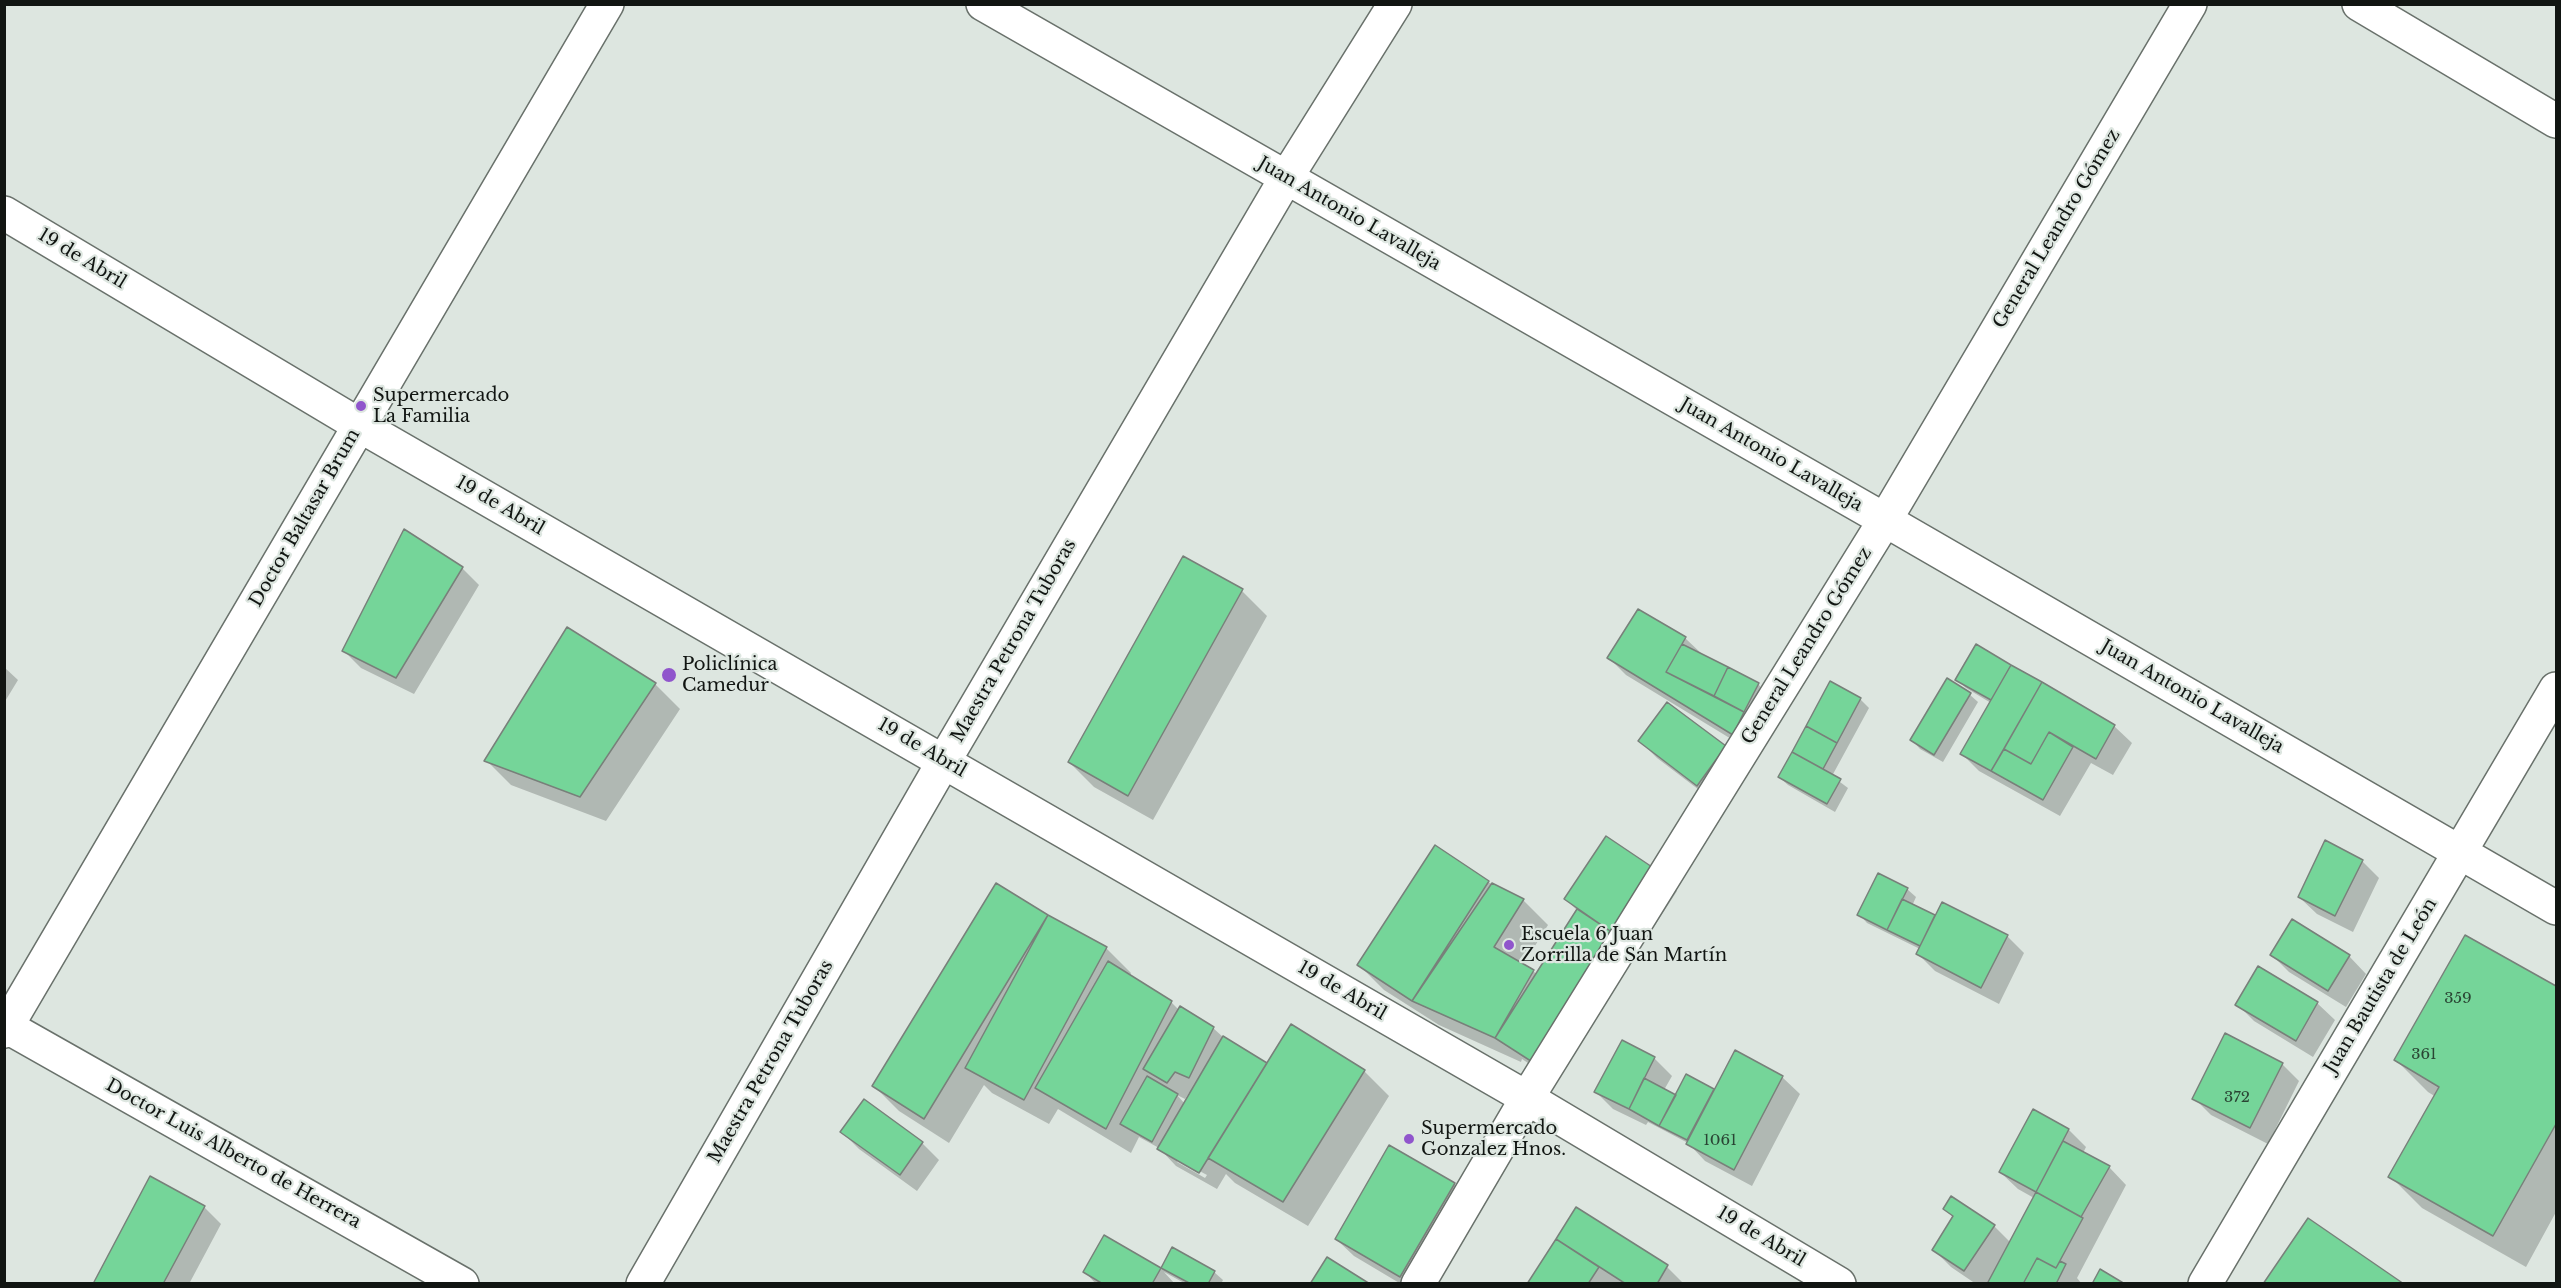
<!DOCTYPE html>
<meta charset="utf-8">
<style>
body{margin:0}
#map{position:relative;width:2561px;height:1288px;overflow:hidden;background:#dde6e0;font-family:"Libre Baskerville",serif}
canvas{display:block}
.frame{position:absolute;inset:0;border:6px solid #111512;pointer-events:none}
</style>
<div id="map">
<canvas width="2561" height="1288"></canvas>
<div class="frame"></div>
</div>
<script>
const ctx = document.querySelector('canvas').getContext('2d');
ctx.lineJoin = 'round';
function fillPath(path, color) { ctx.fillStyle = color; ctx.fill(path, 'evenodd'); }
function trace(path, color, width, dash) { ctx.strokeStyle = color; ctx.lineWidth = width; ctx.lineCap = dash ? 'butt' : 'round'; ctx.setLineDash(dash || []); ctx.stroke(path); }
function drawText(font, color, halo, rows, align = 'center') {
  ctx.font = font + ' "Libre Baskerville",serif'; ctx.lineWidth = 4.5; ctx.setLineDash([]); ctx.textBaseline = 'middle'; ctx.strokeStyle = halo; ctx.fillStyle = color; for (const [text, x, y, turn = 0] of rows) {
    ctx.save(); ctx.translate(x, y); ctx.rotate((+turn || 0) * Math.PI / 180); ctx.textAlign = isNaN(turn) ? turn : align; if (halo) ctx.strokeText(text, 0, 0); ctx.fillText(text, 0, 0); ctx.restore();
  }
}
const shadow = new Path2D(`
 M 462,568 L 479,585 L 414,694 L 361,668 L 344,651 Z
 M 1242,591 L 1267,616 L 1153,820 L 1094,787 L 1069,762 Z
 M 1685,638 L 1703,655 L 1758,684 L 1766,693 L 1751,751 L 1626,675 L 1609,658 Z
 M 1976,646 L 2114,726 L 2132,743 L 2113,775 L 2091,763 L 2060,816 L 1979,771 L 1962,754 L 1991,703 L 1966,688 L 1957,680 Z
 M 4,667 L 18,680 L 4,703 Z
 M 1831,683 L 1861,700 L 1869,708 L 1832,776 L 1848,788 L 1835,812 L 1788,785 L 1779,777 Z
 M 655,684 L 680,709 L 606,821 L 511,785 L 486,760 Z
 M 1969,694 L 1978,702 L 1943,762 L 1920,749 L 1912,740 Z
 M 1640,741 L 1725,747 L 1715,802 L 1657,758 Z
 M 2362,861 L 2379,878 L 2353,932 L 2317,914 L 2299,897 Z
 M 1660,874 L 1677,891 L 1555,1081 L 1522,1059 L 1521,1062 L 1439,1025 L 1384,990 L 1359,965 L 1488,882 L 1523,900 L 1548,925 L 1523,965 L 1537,974 L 1578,911 L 1565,899 Z
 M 997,885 L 1047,917 L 1106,948 L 1131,973 L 1130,976 L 1171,1002 L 1179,1010 L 1213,1028 L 1223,1037 L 1266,1064 L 1364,1071 L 1389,1096 L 1308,1226 L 1235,1183 L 1226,1174 L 1217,1189 L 1176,1166 L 1159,1148 L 1139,1137 L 1131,1153 L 1058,1109 L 1049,1124 L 992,1093 L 984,1085 L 949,1143 L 899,1111 L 874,1086 ZM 1189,1093 L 1191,1094 L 1185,1104 L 1177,1095 L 1185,1099 ZM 1177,1159 L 1207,1175 L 1205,1178 L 1177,1162 Z
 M 1907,889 L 1916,897 L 1912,906 L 1936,918 L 2007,936 L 2024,953 L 1999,1004 L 1935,971 L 1918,954 L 1920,949 L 1867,923 L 1859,914 Z
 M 2292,921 L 2349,956 L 2366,974 L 2346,1007 L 2289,972 L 2272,955 Z
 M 2465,937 L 2556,988 L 2556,1212 L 2526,1267 L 2422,1208 L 2390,1176 L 2436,1097 L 2428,1092 L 2396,1060 Z
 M 2258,968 L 2317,1003 L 2335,1020 L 2313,1057 L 2254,1021 L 2237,1004 Z
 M 1623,1042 L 1655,1059 L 1672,1076 L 1664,1090 L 1676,1097 L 1715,1091 L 1782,1077 L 1800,1094 L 1752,1186 L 1705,1161 L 1688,1143 L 1648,1122 L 1646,1125 L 1613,1109 L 1596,1092 Z
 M 2282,1064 L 2299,1081 L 2268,1144 L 2211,1115 L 2194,1098 Z
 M 2034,1111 L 2069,1130 L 2086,1147 L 2083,1153 L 2109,1167 L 2126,1185 L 2077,1278 L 2082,1284 L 1976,1284 L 1951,1267 L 1934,1250 L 1954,1218 L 1945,1209 L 1994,1226 L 2010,1242 L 2034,1198 L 2018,1189 L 2000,1172 Z
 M 842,1132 L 922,1143 L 939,1160 L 917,1191 L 859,1149 Z
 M 1454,1184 L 1471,1201 L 1423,1284 L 1401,1284 L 1354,1256 L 1336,1239 Z
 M 204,1207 L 221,1224 L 189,1284 L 97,1284 Z
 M 1577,1209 L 1667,1267 L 1684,1284 L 1528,1284 Z
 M 1105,1237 L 1161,1270 L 1172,1249 L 1214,1272 L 1223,1280 L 1221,1284 L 1186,1284 L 1164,1272 L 1175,1284 L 1096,1284 L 1085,1272 Z`);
const building = new Path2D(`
 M 404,529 L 463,567 L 396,678 L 342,651 Z
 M 1183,556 L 1243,589 L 1128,796 L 1068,762 Z
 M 1638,609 L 1686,637 L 1666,672 L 1744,712 L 1733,735 L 1607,658 Z
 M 567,627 L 656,683 L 580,797 L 484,761 Z
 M 1682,644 L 1728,667 L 1714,696 L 1666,672 Z
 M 1976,644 L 2011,665 L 1991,700 L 1955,680 Z
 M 2011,665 L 2042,682 L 1991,771 L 1960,754 Z
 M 1728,667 L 1759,683 L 1744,712 L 1714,696 Z
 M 1947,678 L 1971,693 L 1934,755 L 1910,740 Z
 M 1830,681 L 1861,698 L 1837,743 L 1806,726 Z
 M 2042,682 L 2115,725 L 2096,759 L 2049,732 L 2031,764 L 2004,749 Z
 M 1667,702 L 1726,746 L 1697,786 L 1638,741 Z
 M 1806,726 L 1837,743 L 1823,769 L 1792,752 Z
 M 2049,732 L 2073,747 L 2043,800 L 1991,771 L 2004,749 L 2031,764 Z
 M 1792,752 L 1841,779 L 1827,804 L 1778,777 Z
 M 1606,836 L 1661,873 L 1619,937 L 1564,899 Z
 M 2325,840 L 2363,860 L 2335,916 L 2298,897 Z
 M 1435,845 L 1489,881 L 1412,1001 L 1357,965 Z
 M 1878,873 L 1908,888 L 1887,930 L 1857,915 Z
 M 996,883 L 1048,915 L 924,1119 L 872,1086 Z
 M 1492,883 L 1524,899 L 1494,947 L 1534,970 L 1495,1038 L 1412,1001 Z
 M 1902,899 L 1935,915 L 1920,946 L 1887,930 Z
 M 1942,902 L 2008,935 L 1981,988 L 1916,954 Z
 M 1577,909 L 1619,937 L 1537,1065 L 1495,1038 Z
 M 1048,915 L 1107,947 L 1024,1100 L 965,1068 Z
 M 2292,919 L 2350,955 L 2328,991 L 2270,955 Z
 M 2465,935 L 2556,986 L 2556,1124 L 2493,1236 L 2388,1177 L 2439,1087 L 2394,1060 Z
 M 1108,961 L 1172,1001 L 1106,1129 L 1035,1088 Z
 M 2258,966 L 2318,1002 L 2296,1041 L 2235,1005 Z
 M 1180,1006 L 1214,1027 L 1189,1078 L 1175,1072 L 1167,1083 L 1143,1069 Z
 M 1291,1024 L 1365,1070 L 1283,1202 L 1208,1158 Z
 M 2225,1033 L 2283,1063 L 2250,1128 L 2192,1099 Z
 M 1223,1036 L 1267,1063 L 1199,1173 L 1157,1149 Z
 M 1622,1040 L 1655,1057 L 1629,1109 L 1594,1092 Z
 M 1735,1050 L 1783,1076 L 1734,1170 L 1686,1144 Z
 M 1686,1074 L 1714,1089 L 1687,1140 L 1659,1126 Z
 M 1147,1076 L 1178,1094 L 1152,1142 L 1120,1124 Z
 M 1644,1078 L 1676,1095 L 1659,1126 L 1629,1109 Z
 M 864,1099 L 923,1142 L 900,1175 L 840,1132 Z
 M 2033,1109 L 2069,1129 L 2036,1192 L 1999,1172 Z
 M 2063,1141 L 2110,1166 L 2081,1217 L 2036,1192 Z
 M 1389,1145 L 1455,1183 L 1400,1277 L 1335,1239 Z
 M 150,1176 L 205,1206 L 163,1284 L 96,1284 L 94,1282 Z
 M 2036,1192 L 2083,1218 L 2056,1268 L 2037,1258 L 2023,1284 L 1987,1284 Z
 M 1951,1196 L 1995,1225 L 1964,1271 L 1932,1250 L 1953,1216 L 1943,1209 Z
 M 1576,1207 L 1668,1265 L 1657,1284 L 1626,1284 L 1556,1239 Z
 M 2308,1218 L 2404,1284 L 2263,1284 Z
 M 1104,1235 L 1161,1268 L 1152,1284 L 1103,1284 L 1083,1272 Z
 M 1556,1239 L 1599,1267 L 1588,1284 L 1527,1284 Z
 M 1172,1247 L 1215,1271 L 1208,1284 L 1191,1284 L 1161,1268 Z
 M 1327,1257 L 1370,1284 L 1310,1284 Z
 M 2037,1258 L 2056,1268 L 2060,1261 L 2066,1264 L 2056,1284 L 2023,1284 Z
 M 2100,1269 L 2125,1284 L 2092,1284 Z`);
const minor = new Path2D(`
 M 983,4 L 1885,520 L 2556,908
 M 2359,4 L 2556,121
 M 4,213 L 359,425 L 1527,1098 L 1839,1284
 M 4,1025 L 462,1284
 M 4,1031 L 607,4
 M 643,1284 L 944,761 L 1286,178 L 1395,4
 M 1418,1284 L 1527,1098 L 1885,520 L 2190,4
 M 2205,1284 L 2556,689`);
const markers = [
 [361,406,6,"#9055cc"],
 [669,675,8,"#9055cc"],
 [1509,945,6,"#9055cc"],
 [1409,1139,6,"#9055cc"]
];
const numberNames = [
 ["359",2458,999],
 ["361",2424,1055],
 ["372",2237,1098],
 ["1061",1720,1141]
];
const streetNames = [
 ["Juan Antonio Lavalleja",1349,214,30],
 ["General Leandro Gómez",2057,229,-59],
 ["19 de Abril",82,259,31],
 ["Juan Antonio Lavalleja",1771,455,30],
 ["19 de Abril",500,506,30],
 ["Doctor Baltasar Brum",305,518,-60],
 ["Maestra Petrona Tuboras",1014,641,-60],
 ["General Leandro Gómez",1807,646,-58],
 ["Juan Antonio Lavalleja",2192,697,30],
 ["19 de Abril",922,748,30],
 ["Juan Bautista de León",2381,986,-59],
 ["19 de Abril",1342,991,30],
 ["Maestra Petrona Tuboras",771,1062,-60],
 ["Doctor Luis Alberto de Herrera",233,1154,29],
 ["19 de Abril",1761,1237,31]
];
const poiNames = [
 ["Supermercado",373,396],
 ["La Familia",373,417],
 ["Policlínica",682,665],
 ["Camedur",682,686],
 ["Escuela 6 Juan",1521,935],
 ["Zorrilla de San Martín",1521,956],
 ["Supermercado",1421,1129],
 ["Gonzalez Hnos.",1421,1150]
];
fillPath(shadow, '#0003');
fillPath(building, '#75d599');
trace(building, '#78807a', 1.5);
trace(minor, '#69716b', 36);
trace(minor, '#fff', 33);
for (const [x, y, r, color] of markers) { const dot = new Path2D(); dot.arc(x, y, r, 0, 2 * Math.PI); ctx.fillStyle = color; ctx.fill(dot); trace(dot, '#dde6e0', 2); }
drawText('15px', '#2a4534', null, numberNames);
drawText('18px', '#111512', '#dde6e0', streetNames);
drawText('18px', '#111512', '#dde6e0', poiNames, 'left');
</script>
